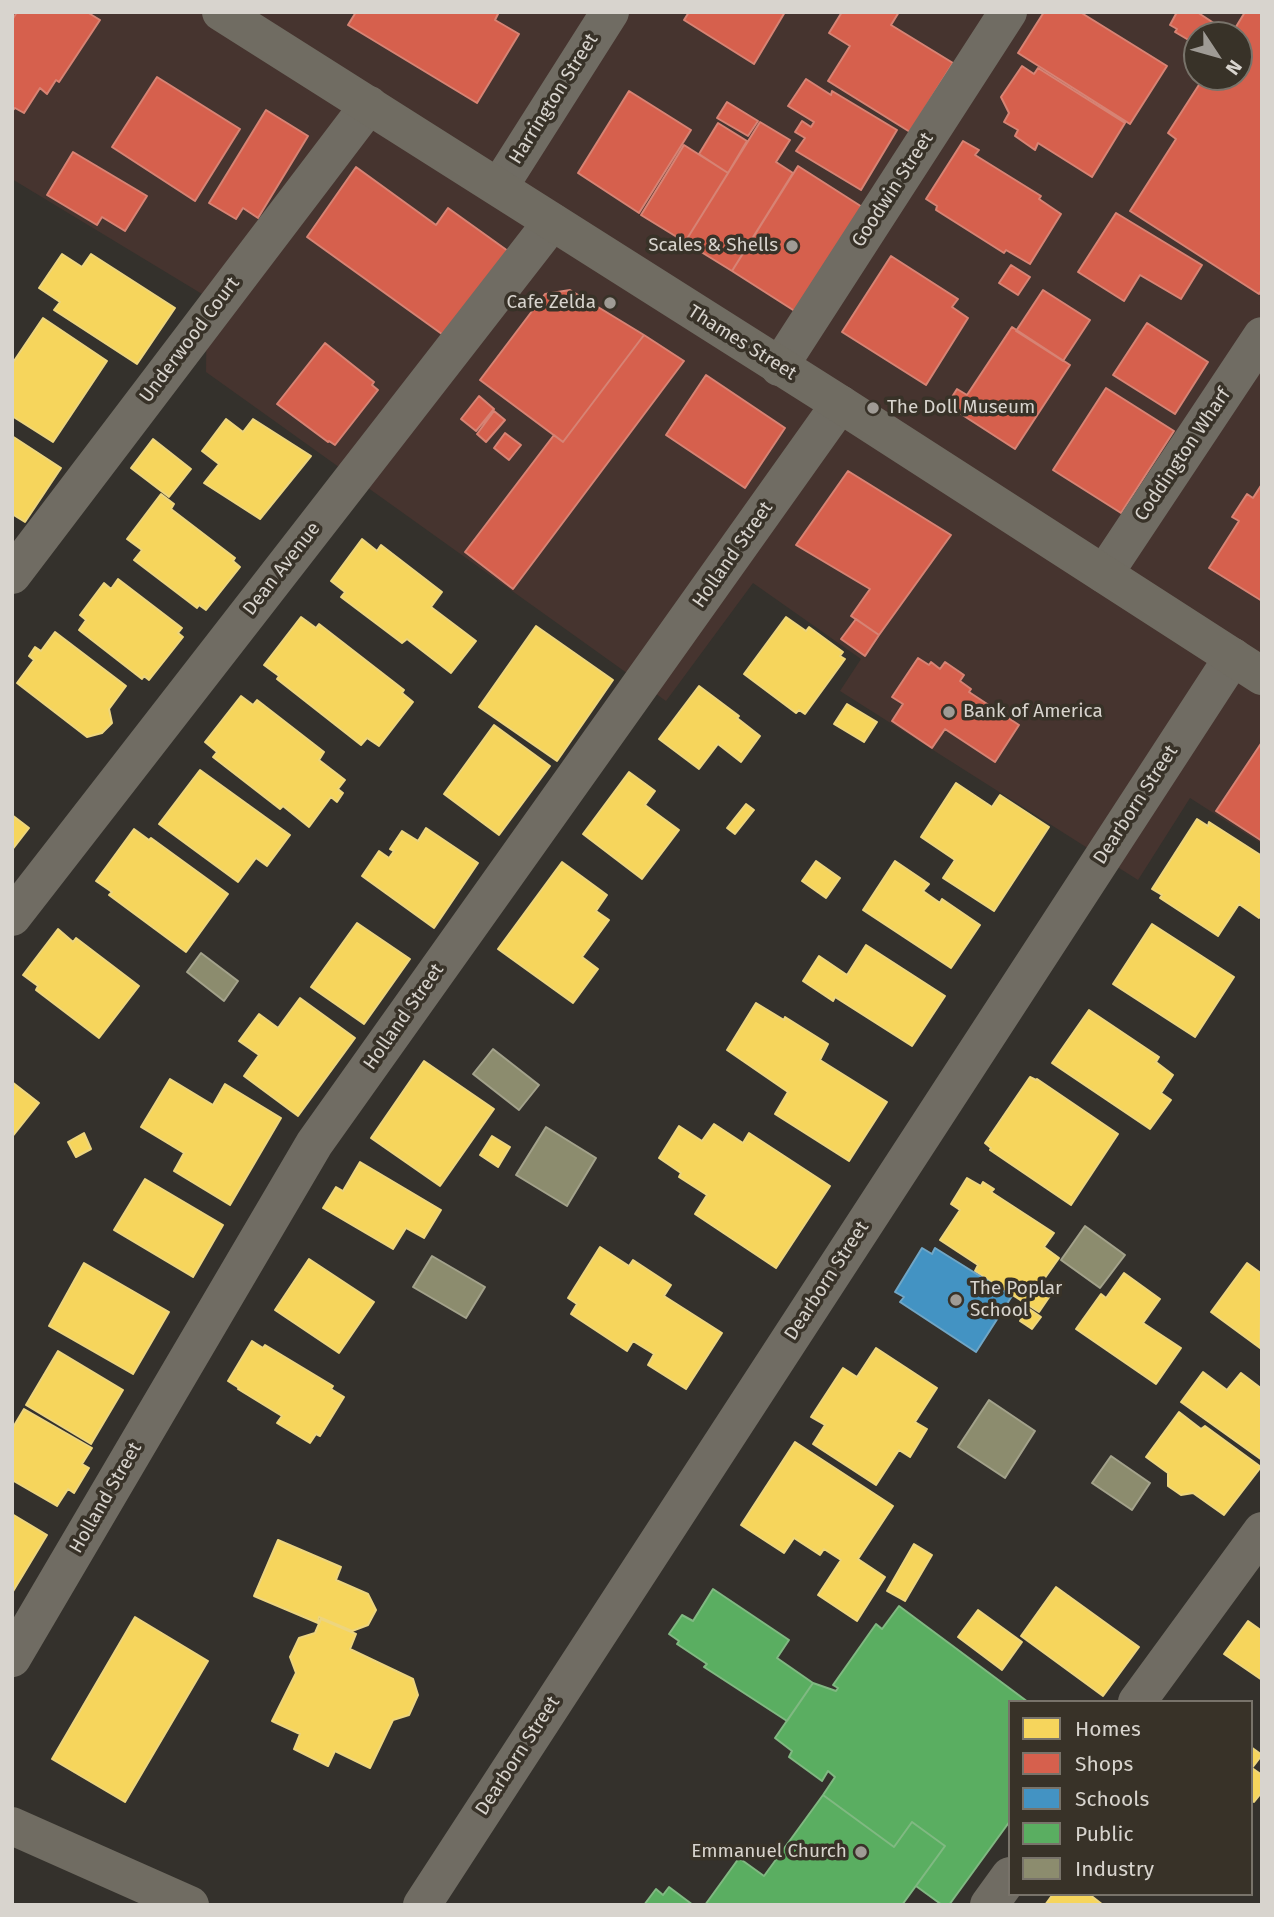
<!DOCTYPE html>
<style>
body{margin:0}
#map{position:relative;width:1274px;height:1917px;overflow:hidden;background:#34312c;font-family:"Fira Sans",sans-serif}
canvas{display:block}
.frame{position:absolute;inset:0;border:14px solid #d8d4ce;pointer-events:none}
.legend{position:absolute;left:1008px;top:1700px;width:245px;height:196px;box-sizing:border-box;background:#383228;border:2px solid #78736a;margin:0;padding:9px 12px;list-style:none;font-size:21px;color:#d8d4ce}
.legend li{display:flex;align-items:center;gap:14px;height:35px}
.legend b{width:35px;border:2px solid #78736a}
.north{position:absolute;left:1183px;top:21px;width:70px;height:70px;box-sizing:border-box;background:#383228;border:2px solid #78736a;border-radius:50%;rotate:126deg;font-size:19px;font-weight:700;line-height:28px;text-align:center;color:#d8d4ce}
.north::after{content:'';display:block;margin:auto;width:24px;height:32px;background:#9f9b95;clip-path:polygon(50% 0,100% 100%,50% 72%,0 100%)}
</style>
<div id="map">
<canvas width="1274" height="1917"></canvas>
<div class="frame"></div>
<ul class="legend">
<li><b style="height:19px;background:#f6d55c"></b>Homes</li>
<li><b style="height:19px;background:#d6604d"></b>Shops</li>
<li><b style="height:19px;background:#4393c3"></b>Schools</li>
<li><b style="height:19px;background:#5aae61"></b>Public</li>
<li><b style="height:19px;background:#8c8c6e"></b>Industry</li>
</ul>
<div class="north">N</div>
</div>
<script>
const ctx = document.querySelector('canvas').getContext('2d');
ctx.lineJoin = 'round';
function fillPath(path, color) { ctx.fillStyle = color; ctx.fill(path, 'evenodd'); }
function trace(path, color, width, dash) { ctx.strokeStyle = color; ctx.lineWidth = width; ctx.lineCap = dash ? 'butt' : 'round'; ctx.setLineDash(dash || []); ctx.stroke(path); }
function drawText(font, color, halo, rows, align = 'center') {
  ctx.font = font + ' "Fira Sans",sans-serif'; ctx.lineWidth = 7; ctx.setLineDash([]); ctx.textBaseline = 'middle'; ctx.strokeStyle = halo; ctx.fillStyle = color; for (const [text, x, y, turn = 0] of rows) {
    ctx.save(); ctx.translate(x, y); ctx.rotate((+turn || 0) * Math.PI / 180); ctx.textAlign = isNaN(turn) ? turn : align; if (halo) ctx.strokeText(text, 0, 0); ctx.fillText(text, 0, 0); ctx.restore();
  }
}
const commercial = new Path2D(`
 M 12,12 L 1262,12 L 1262,844 L 1190,798 L 1138,880 L 840,691 L 861,659 L 753,583 L 666,701 L 206,372 L 207,297 L 12,179 ZM 1197,35 L 1239,35 L 1239,77 L 1197,77 Z`);
const homes = new Path2D(`
 M 62,254 L 82,267 L 91,254 L 175,308 L 137,364 L 54,310 L 60,302 L 39,288 Z
 M 43,318 L 107,361 L 53,442 L 12,416 L 12,360 L 14,361 Z
 M 226,419 L 243,432 L 253,419 L 311,456 L 260,519 L 204,483 L 219,464 L 202,451 Z
 M 12,436 L 61,468 L 25,522 L 12,514 Z
 M 153,439 L 191,469 L 169,497 L 131,468 Z
 M 161,494 L 174,504 L 171,509 L 235,558 L 233,561 L 240,567 L 206,610 L 199,605 L 197,608 L 134,560 L 142,550 L 127,539 Z
 M 362,539 L 377,551 L 381,545 L 442,592 L 431,607 L 476,641 L 451,673 L 407,639 L 402,643 L 341,597 L 345,592 L 331,581 Z
 M 118,579 L 182,628 L 178,633 L 183,637 L 149,680 L 144,676 L 142,679 L 79,630 L 86,620 L 80,615 L 104,583 L 111,589 Z
 M 301,617 L 316,628 L 319,624 L 404,690 L 402,693 L 413,702 L 379,746 L 367,738 L 361,745 L 277,679 L 279,676 L 264,665 Z
 M 786,617 L 806,631 L 809,627 L 843,652 L 840,656 L 845,659 L 805,714 L 799,710 L 796,713 L 744,674 Z
 M 536,626 L 613,680 L 557,761 L 479,707 Z
 M 55,632 L 126,686 L 109,709 L 112,723 L 102,733 L 87,737 L 17,683 L 34,660 L 29,656 L 35,647 L 41,651 Z
 M 699,686 L 739,716 L 737,718 L 760,736 L 741,762 L 718,744 L 699,769 L 659,739 Z
 M 241,696 L 253,705 L 257,700 L 324,752 L 319,760 L 345,780 L 338,789 L 343,793 L 337,802 L 331,797 L 309,827 L 283,806 L 280,809 L 213,757 L 217,752 L 205,742 Z
 M 847,704 L 877,722 L 864,742 L 834,724 Z
 M 494,725 L 550,766 L 499,835 L 444,794 Z
 M 200,770 L 290,835 L 267,866 L 256,858 L 238,882 L 159,824 Z
 M 629,772 L 655,791 L 645,805 L 679,830 L 642,879 L 583,834 Z
 M 956,783 L 992,807 L 1000,795 L 1049,827 L 994,911 L 943,878 L 955,860 L 921,837 Z
 M 746,804 L 754,810 L 735,834 L 727,828 Z
 M 12,815 L 29,828 L 12,850 Z
 M 1197,819 L 1208,826 L 1209,822 L 1262,856 L 1262,914 L 1259,918 L 1239,904 L 1218,936 L 1160,898 L 1162,895 L 1152,889 Z
 M 426,828 L 478,863 L 434,928 L 362,876 L 379,851 L 389,858 L 394,851 L 390,849 L 402,831 L 418,841 Z
 M 134,829 L 149,840 L 151,838 L 228,894 L 186,952 L 109,895 L 112,892 L 96,881 Z
 M 816,861 L 840,878 L 826,898 L 802,881 Z
 M 895,861 L 929,884 L 923,891 L 940,903 L 942,899 L 980,925 L 951,968 L 863,910 Z
 M 562,862 L 607,895 L 596,911 L 609,920 L 582,957 L 598,969 L 573,1003 L 498,949 Z
 M 357,923 L 410,959 L 364,1024 L 311,987 Z
 M 1152,924 L 1234,977 L 1195,1037 L 1113,984 Z
 M 58,929 L 73,942 L 76,938 L 139,986 L 99,1038 L 36,990 L 38,986 L 23,975 Z
 M 866,945 L 945,996 L 912,1046 L 835,997 L 833,1001 L 803,981 L 819,956 L 847,975 Z
 M 300,998 L 355,1038 L 298,1116 L 244,1076 L 259,1055 L 239,1041 L 259,1014 L 278,1028 Z
 M 756,1003 L 784,1020 L 785,1017 L 828,1044 L 820,1060 L 887,1102 L 849,1161 L 775,1114 L 788,1092 L 727,1050 Z
 M 1089,1010 L 1159,1057 L 1156,1062 L 1173,1075 L 1161,1093 L 1171,1100 L 1150,1129 L 1052,1063 Z
 M 424,1061 L 494,1109 L 440,1186 L 371,1138 Z
 M 1030,1077 L 1036,1080 L 1037,1079 L 1118,1134 L 1071,1205 L 990,1150 L 991,1148 L 985,1143 Z
 M 170,1079 L 213,1105 L 225,1084 L 281,1118 L 230,1205 L 174,1171 L 184,1153 L 141,1127 Z
 M 12,1082 L 39,1103 L 12,1137 Z
 M 714,1124 L 743,1143 L 749,1133 L 830,1186 L 776,1268 L 695,1214 L 707,1195 L 679,1177 L 681,1173 L 659,1158 L 679,1126 L 702,1141 Z
 M 84,1133 L 91,1149 L 76,1157 L 68,1142 Z
 M 492,1136 L 510,1147 L 498,1167 L 480,1155 Z
 M 360,1162 L 441,1210 L 424,1238 L 406,1228 L 393,1249 L 323,1208 L 336,1187 L 343,1191 Z
 M 967,1178 L 981,1186 L 983,1182 L 994,1189 L 991,1192 L 1054,1233 L 1044,1247 L 1059,1258 L 1042,1282 L 1054,1290 L 1039,1312 L 975,1271 L 978,1265 L 940,1240 L 960,1210 L 951,1204 Z
 M 145,1179 L 223,1225 L 193,1277 L 114,1230 Z
 M 600,1247 L 629,1266 L 633,1260 L 671,1285 L 664,1296 L 722,1333 L 686,1389 L 648,1365 L 654,1354 L 633,1341 L 627,1351 L 571,1314 L 577,1304 L 568,1298 Z
 M 309,1259 L 374,1302 L 339,1353 L 275,1310 Z
 M 84,1263 L 169,1312 L 133,1374 L 49,1326 Z
 M 1247,1263 L 1262,1274 L 1260,1348 L 1211,1312 Z
 M 1124,1273 L 1160,1299 L 1143,1323 L 1181,1348 L 1156,1384 L 1076,1329 L 1101,1294 L 1106,1298 Z
 M 1028,1308 L 1041,1317 L 1032,1329 L 1020,1321 Z
 M 252,1341 L 263,1348 L 265,1345 L 333,1386 L 331,1389 L 344,1397 L 320,1436 L 316,1434 L 310,1443 L 277,1423 L 282,1416 L 238,1389 L 239,1388 L 228,1381 Z
 M 876,1348 L 937,1388 L 915,1422 L 927,1429 L 910,1457 L 899,1450 L 876,1485 L 813,1444 L 825,1425 L 811,1417 L 843,1368 L 857,1377 Z
 M 58,1351 L 123,1390 L 91,1444 L 26,1405 Z
 M 1203,1372 L 1227,1390 L 1241,1373 L 1262,1389 L 1262,1460 L 1181,1402 Z
 M 24,1409 L 92,1448 L 82,1464 L 89,1468 L 74,1493 L 68,1489 L 57,1506 L 12,1480 L 12,1429 Z
 M 1179,1412 L 1201,1429 L 1205,1426 L 1261,1467 L 1224,1515 L 1193,1493 L 1181,1495 L 1168,1486 L 1168,1473 L 1146,1457 Z
 M 795,1442 L 893,1506 L 858,1559 L 885,1577 L 857,1621 L 818,1595 L 841,1560 L 824,1549 L 820,1555 L 794,1538 L 784,1553 L 741,1525 Z
 M 12,1514 L 47,1535 L 12,1593 Z
 M 278,1540 L 341,1567 L 336,1580 L 368,1594 L 376,1610 L 368,1625 L 352,1631 L 319,1617 L 318,1623 L 254,1596 Z
 M 914,1544 L 932,1555 L 905,1601 L 887,1591 Z
 M 1056,1587 L 1139,1647 L 1103,1696 L 1021,1636 Z
 M 978,1610 L 1022,1642 L 1002,1670 L 958,1637 Z
 M 135,1617 L 208,1661 L 125,1802 L 52,1759 Z
 M 321,1619 L 356,1634 L 350,1649 L 413,1679 L 418,1695 L 409,1715 L 393,1720 L 370,1768 L 335,1751 L 328,1766 L 294,1749 L 300,1734 L 272,1721 L 296,1673 L 290,1657 L 299,1638 L 315,1633 Z
 M 1248,1621 L 1262,1631 L 1262,1680 L 1224,1654 Z
 M 1251,1747 L 1262,1755 L 1252,1768 L 1262,1775 L 1262,1792 L 1254,1802 L 1251,1800 Z
 M 1053,1894 L 1089,1894 L 1103,1905 L 1045,1905 Z`);
const shops = new Path2D(`
 M 17,12 L 87,12 L 100,20 L 59,82 L 56,80 L 47,94 L 40,88 L 24,113 L 15,108 L 12,111 L 12,20 Z
 M 356,12 L 499,12 L 495,20 L 519,34 L 477,103 L 348,25 Z
 M 689,12 L 785,12 L 754,64 L 684,20 Z
 M 842,12 L 899,12 L 891,25 L 953,63 L 910,132 L 828,81 L 850,46 L 829,33 Z
 M 1044,12 L 1080,12 L 1167,66 L 1130,124 L 1018,53 Z
 M 1177,12 L 1197,12 L 1226,31 L 1223,35 L 1197,35 L 1197,45 L 1175,32 L 1177,29 L 1170,25 Z
 M 1245,12 L 1262,12 L 1262,289 L 1259,294 L 1130,211 L 1176,139 L 1168,133 L 1204,77 L 1239,77 L 1239,35 L 1231,35 Z
 M 1022,66 L 1034,74 L 1038,68 L 1125,123 L 1092,177 L 1038,143 L 1035,150 L 1015,136 L 1018,130 L 1004,122 L 1009,113 L 1001,97 Z
 M 157,77 L 240,129 L 195,201 L 112,147 Z
 M 806,79 L 831,95 L 832,91 L 897,130 L 861,190 L 796,151 L 805,138 L 795,132 L 802,121 L 811,127 L 814,122 L 788,106 Z
 M 629,91 L 691,130 L 639,213 L 578,173 Z
 M 727,102 L 758,121 L 748,136 L 717,118 Z
 M 266,110 L 308,136 L 258,218 L 243,208 L 236,219 L 209,203 Z
 M 760,122 L 790,140 L 776,162 L 793,173 L 732,271 L 685,242 Z
 M 718,123 L 747,141 L 728,173 L 699,154 Z
 M 963,141 L 979,150 L 975,155 L 1041,196 L 1039,199 L 1061,214 L 1030,264 L 1006,250 L 1004,253 L 936,210 L 937,206 L 926,199 Z
 M 684,145 L 728,173 L 685,242 L 641,215 Z
 M 73,152 L 147,196 L 125,231 L 102,217 L 97,225 L 47,195 Z
 M 798,166 L 870,212 L 804,317 L 732,271 Z
 M 356,167 L 436,225 L 448,208 L 508,251 L 446,337 L 307,237 Z
 M 1116,213 L 1202,265 L 1181,299 L 1140,275 L 1124,301 L 1078,272 Z
 M 891,256 L 958,299 L 952,307 L 968,318 L 926,385 L 842,332 Z
 M 1011,265 L 1030,277 L 1018,295 L 999,283 Z
 M 570,290 L 644,335 L 563,442 L 480,380 L 545,294 Z
 M 1043,290 L 1090,320 L 1063,361 L 1016,331 Z
 M 1147,323 L 1208,362 L 1175,414 L 1113,375 Z
 M 1012,327 L 1070,365 L 1015,449 L 947,405 L 957,389 L 967,395 Z
 M 644,335 L 684,361 L 513,589 L 465,552 L 554,435 L 563,442 Z
 M 325,343 L 374,382 L 372,385 L 378,390 L 335,445 L 329,441 L 328,442 L 277,404 Z
 M 706,375 L 785,428 L 745,488 L 666,435 Z
 M 1106,388 L 1174,431 L 1121,513 L 1053,470 Z
 M 479,396 L 494,409 L 476,431 L 461,419 Z
 M 494,411 L 505,420 L 486,442 L 477,434 Z
 M 505,433 L 521,445 L 509,460 L 494,448 Z
 M 848,471 L 951,535 L 879,635 L 851,616 L 870,589 L 796,545 Z
 M 1262,484 L 1262,601 L 1209,568 L 1239,521 L 1232,517 L 1247,494 L 1253,498 Z
 M 856,619 L 879,635 L 865,656 L 841,639 Z
 M 918,658 L 929,665 L 931,662 L 940,669 L 945,662 L 964,675 L 960,681 L 971,689 L 969,692 L 1019,725 L 995,762 L 945,729 L 932,748 L 892,721 L 903,704 L 892,697 Z
 M 1262,742 L 1262,841 L 1216,811 Z`);
const schools = new Path2D(`
 M 922,1248 L 932,1254 L 935,1248 L 1012,1296 L 976,1352 L 900,1302 L 904,1297 L 895,1292 Z`);
const public = new Path2D(`
 M 713,1589 L 789,1640 L 777,1658 L 813,1683 L 787,1721 L 704,1667 L 707,1664 L 677,1644 L 679,1641 L 669,1634 L 682,1615 L 693,1621 Z
 M 899,1606 L 1028,1702 L 1010,1702 L 1010,1821 L 949,1905 L 942,1905 L 916,1886 L 945,1846 L 912,1822 L 894,1847 L 823,1795 L 835,1777 L 828,1771 L 822,1781 L 789,1757 L 792,1751 L 775,1738 L 813,1683 L 836,1691 L 838,1688 L 833,1685 L 876,1624 L 882,1629 Z
 M 823,1795 L 894,1847 L 912,1822 L 945,1846 L 902,1905 L 705,1905 L 739,1858 L 764,1876 Z
 M 669,1887 L 693,1905 L 644,1905 L 656,1889 L 663,1895 Z`);
const industry = new Path2D(`
 M 201,953 L 238,981 L 224,1001 L 187,972 Z
 M 493,1049 L 539,1085 L 519,1110 L 473,1074 Z
 M 546,1127 L 596,1158 L 567,1206 L 516,1175 Z
 M 1085,1226 L 1125,1255 L 1100,1288 L 1061,1260 Z
 M 432,1256 L 485,1287 L 466,1318 L 413,1287 Z
 M 989,1400 L 1035,1431 L 1005,1478 L 958,1447 Z
 M 1111,1456 L 1150,1483 L 1132,1510 L 1092,1483 Z`);
const minor = new Path2D(`
 M 499,187 L 610,12
 M 779,367 L 1008,12
 M 1104,574 L 1262,336
 M 12,575 L 369,105
 M 12,917 L 552,222
 M 12,1658 L 314,1144 L 840,404
 M 1137,1702 L 1262,1531
 M 422,1905 L 1233,657
 M 989,1905 L 1010,1876`);
const major = new Path2D(`
 M 221,12 L 840,404 L 1262,676
 M 12,1826 L 190,1905`);
const markers = [
 [792,246,7,"#9f9b95"],
 [610,303,7,"#9f9b95"],
 [873,408,7,"#9f9b95"],
 [949,712,7,"#9f9b95"],
 [956,1300,7,"#9f9b95"],
 [861,1852,7,"#9f9b95"]
];
const streetNames = [
 ["Harrington Street",554,99,-58],
 ["Goodwin Street",893,190,-57],
 ["Underwood Court",190,340,-53],
 ["Thames Street",742,343,32],
 ["Coddington Wharf",1183,455,-56],
 ["Holland Street",733,555,-55],
 ["Dean Avenue",282,569,-52],
 ["Dearborn Street",1136,805,-57],
 ["Holland Street",404,1017,-55],
 ["Dearborn Street",827,1281,-57],
 ["Holland Street",106,1498,-60],
 ["Dearborn Street",518,1756,-57]
];
const poiNames = [
 ["Scales & Shells",778,246],
 ["Cafe Zelda",596,303],
 ["The Doll Museum",887,408,"left"],
 ["Bank of America",963,712,"left"],
 ["The Poplar",970,1289,"left"],
 ["School",970,1311,"left"],
 ["Emmanuel Church",847,1852]
];
fillPath(commercial, '#46342f');
fillPath(homes, '#f6d55c');
trace(homes, '#edd57e', 2);
fillPath(shops, '#d6604d');
trace(shops, '#d78374', 2);
fillPath(schools, '#4393c3');
trace(schools, '#70a6c6', 2);
fillPath(public, '#5aae61');
trace(public, '#80b982', 2);
fillPath(industry, '#8c8c6e');
trace(industry, '#a3a28b', 2);
trace(minor, '#706c63', 38);
trace(major, '#706c62', 38);
for (const [x, y, r, color] of markers) { const dot = new Path2D(); dot.arc(x, y, r, 0, 2 * Math.PI); ctx.fillStyle = color; ctx.fill(dot); trace(dot, '#383228', 2.5); }
drawText('19px', '#d8d4ce', '#383228', streetNames);
drawText('19px', '#d8d4ce', '#383228', poiNames, 'right');
</script>
